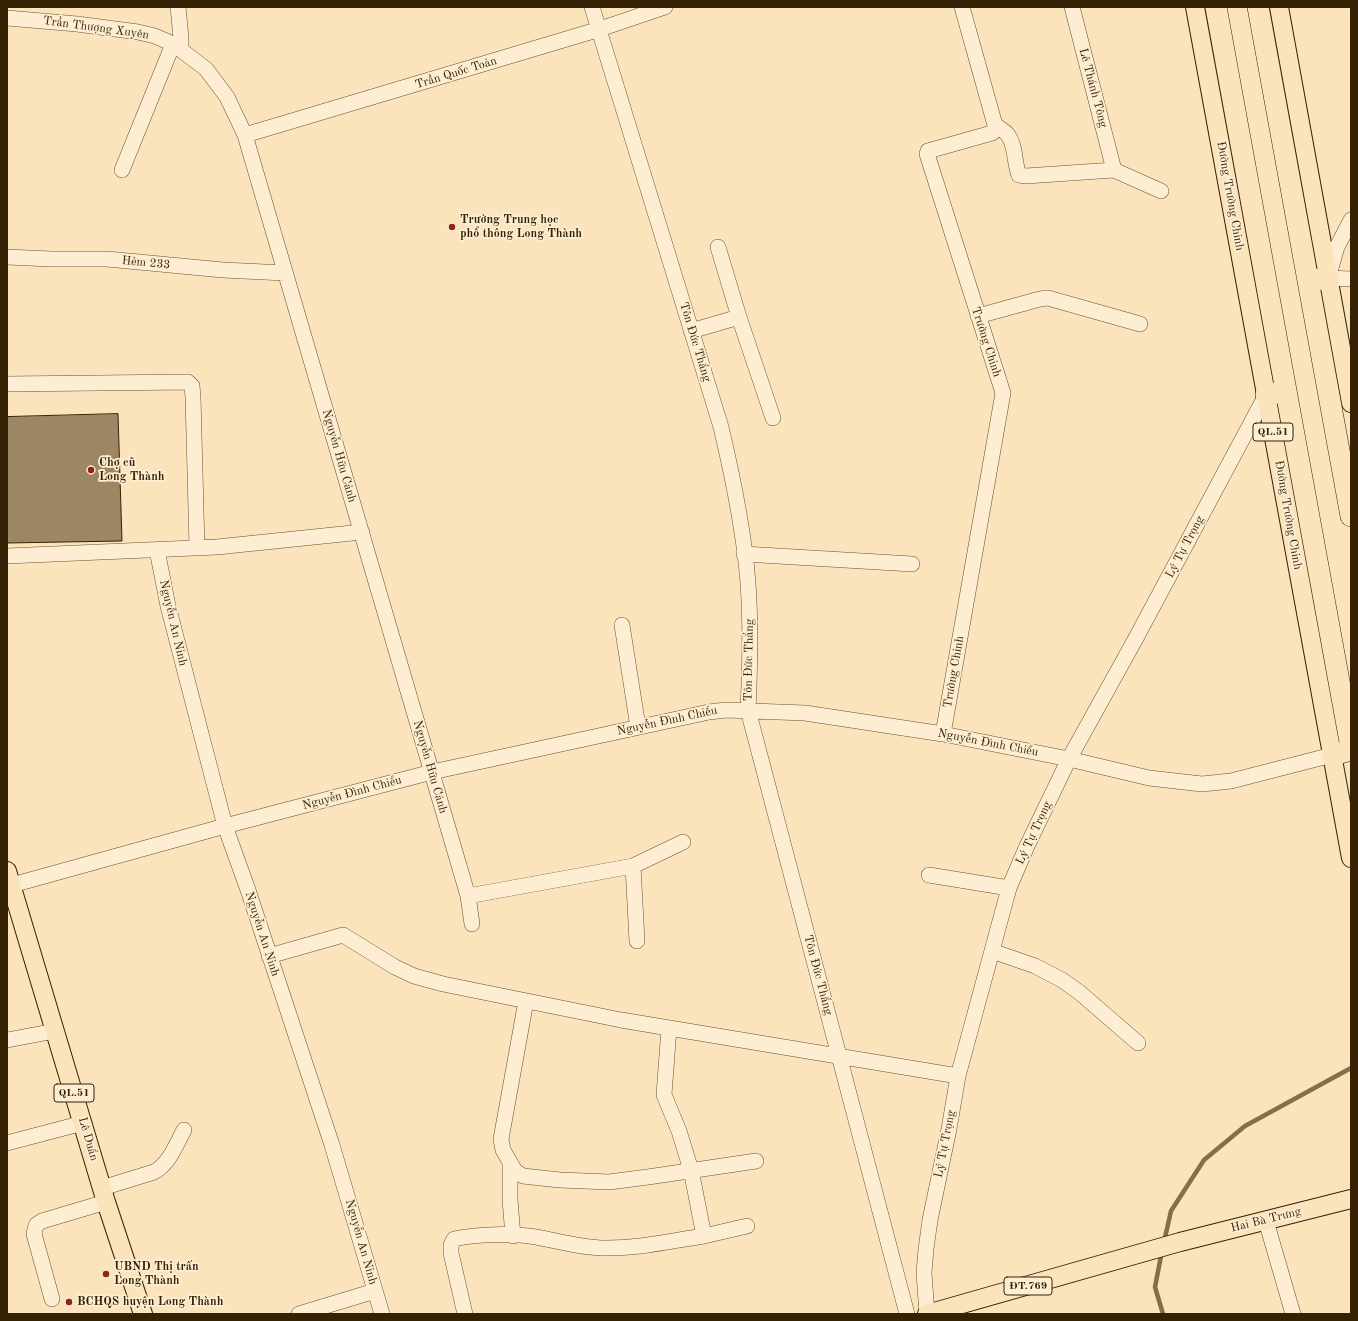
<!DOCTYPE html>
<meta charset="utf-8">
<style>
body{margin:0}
#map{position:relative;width:1358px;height:1321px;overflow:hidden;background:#fbe3bb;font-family:"Old Standard TT",serif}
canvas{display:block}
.frame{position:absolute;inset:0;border:8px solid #352104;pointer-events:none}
</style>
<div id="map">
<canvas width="1358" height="1321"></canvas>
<div class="frame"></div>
</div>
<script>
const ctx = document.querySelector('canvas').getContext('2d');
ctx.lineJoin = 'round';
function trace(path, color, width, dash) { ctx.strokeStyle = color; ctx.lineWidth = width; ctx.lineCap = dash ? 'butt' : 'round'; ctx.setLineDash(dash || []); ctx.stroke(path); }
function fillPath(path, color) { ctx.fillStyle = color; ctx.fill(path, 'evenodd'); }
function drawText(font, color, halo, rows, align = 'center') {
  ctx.font = font + ' "Old Standard TT",serif'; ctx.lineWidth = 3.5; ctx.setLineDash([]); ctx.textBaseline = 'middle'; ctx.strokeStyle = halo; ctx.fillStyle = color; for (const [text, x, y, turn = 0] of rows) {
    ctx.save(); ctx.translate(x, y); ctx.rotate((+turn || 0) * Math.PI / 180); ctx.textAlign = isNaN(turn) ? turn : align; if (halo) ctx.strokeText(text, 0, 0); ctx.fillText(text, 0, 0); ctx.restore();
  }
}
const stream = new Path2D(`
 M 1164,1242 L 1171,1211 L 1204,1160 L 1245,1126 L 1351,1068
 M 1162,1251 L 1155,1287 L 1163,1314`);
const building = new Path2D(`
 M 118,414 L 122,541 L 7,543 L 7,417 Z`);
const minor = new Path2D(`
 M 178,7 L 181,38 L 181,50 L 206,69 L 227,97 L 245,135 L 468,896 L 472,924
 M 592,7 L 721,427 C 733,478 744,530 748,583 C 751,625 750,668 748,710 L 907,1314
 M 1072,7 L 1114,170
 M 7,18 L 77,24 L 138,32 L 155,36 L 173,44 L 181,50
 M 995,125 C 999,128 1005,131 1008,135 C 1016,146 1014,163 1019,175 L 1026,176 L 1114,170 L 1161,191
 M 245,135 L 600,29 L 665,7
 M 122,170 L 173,44
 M 1351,220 L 1337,247 L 1328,278 L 1351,279
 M 718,247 L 739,317
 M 7,257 L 51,259 L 107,259 L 223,270 L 285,273
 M 978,316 L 1040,299 L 1048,298 L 1140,324
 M 691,331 L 739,317 L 773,418
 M 7,384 L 188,382 L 192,386 L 193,397 L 197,548
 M 157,550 L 168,606 L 225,826 L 248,890 L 332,1145 L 382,1314
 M 744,554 L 912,564
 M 7,556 L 217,547 L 362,532
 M 622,625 L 638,727
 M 943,734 L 1003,393 L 927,154 L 928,151 L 992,133 L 995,130 L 995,125 L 962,7
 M 633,866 L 637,941
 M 929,875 L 1009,888
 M 12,885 L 225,826 L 432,772 L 709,712 L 726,710 L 805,713 L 943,734 L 1069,759 L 1149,778 L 1202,784 L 1231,781 L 1332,755
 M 468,896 L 633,866 L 683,842
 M 992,951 L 1035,966 L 1062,980 L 1079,992 L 1138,1043
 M 269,956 L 343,935 L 395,967 L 414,976 L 443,984 L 621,1020 L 958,1076
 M 526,1001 L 501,1139 L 503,1150 L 515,1171 L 523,1176 L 560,1180 L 609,1182 L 648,1177 L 756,1161
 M 7,1040 L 55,1031
 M 7,1143 L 83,1123
 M 510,1162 L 510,1200 L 513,1236
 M 102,1188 L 154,1172 C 169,1164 176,1145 184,1130
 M 1266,1221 L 1293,1314
 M 704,1236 L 747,1226
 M 52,1299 L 34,1234 L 36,1225 L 42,1221 L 106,1202
 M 299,1314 L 375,1291
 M 465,1314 L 451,1253 L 451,1245 L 454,1239 C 478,1234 511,1233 536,1237 C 558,1241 579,1247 602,1248 C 637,1249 670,1241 704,1236 L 691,1170 L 679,1131 L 664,1095 L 669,1028
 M 927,1314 L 924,1273 L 926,1249 L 930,1220 L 949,1129 L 958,1076 L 1009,888 L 1027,846 L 1069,759 L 1136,638 L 1266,395`);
const major = new Path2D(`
 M 1195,7 L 1351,858
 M 1279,7 L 1351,403
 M 7,871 L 106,1202 L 143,1314
 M 927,1314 L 1180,1242 L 1351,1199`);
const highway = new Path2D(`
 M 1216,7 L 1351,747
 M 1258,7 L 1351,516
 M 1308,281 L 1328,278
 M 1266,395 L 1286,391
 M 1332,755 L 1351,750`);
const markers = [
 [452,227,4,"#8f2418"],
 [91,470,4,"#8f2418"],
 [106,1274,4,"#8f2418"],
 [69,1302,4,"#8f2418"]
];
const shields = [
 [1273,432,40],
 [74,1093,40],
 [1028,1286,48]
];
const shieldNames = [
 ["QL.51",1273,432],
 ["QL.51",74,1093],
 ["ĐT.769",1028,1286]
];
const streetNames = [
 ["Trần Thượng Xuyên",96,28,8],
 ["Trần Quốc Toản",456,73,-17],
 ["Lê Thánh Tông",1093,88,75],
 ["Đường Trường Chinh",1230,196,80],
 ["Hẻm 233",146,263,5],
 ["Tôn Đức Thắng",695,342,73],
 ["Trường Chinh",986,342,72],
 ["Nguyễn Hữu Cảnh",339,456,74],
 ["Đường Trường Chinh",1288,515,80],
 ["Lý Tự Trọng",1185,547,-62],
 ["Nguyễn An Ninh",173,623,77],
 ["Tôn Đức Thắng",749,660,-89],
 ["Trường Chinh",954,672,-80],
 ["Nguyễn Đình Chiểu",667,721,-12],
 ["Nguyễn Đình Chiểu",988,743,11],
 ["Nguyễn Hữu Cảnh",430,767,74],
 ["Nguyễn Đình Chiểu",352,793,-15],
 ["Lý Tự Trọng",1034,833,-65],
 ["Nguyễn An Ninh",262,934,72],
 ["Tôn Đức Thắng",818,975,75],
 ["Lê Duẩn",88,1139,74],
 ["Lý Tự Trọng",945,1144,-79],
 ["Hai Bà Trưng",1266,1220,-14],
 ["Nguyễn An Ninh",361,1242,74]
];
const poiNames = [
 ["Trường Trung học",460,220],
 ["phổ thông Long Thành",460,234],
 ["Chợ cũ",99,463],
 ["Long Thành",99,477],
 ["UBND Thị trấn",114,1267],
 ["Long Thành",114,1281],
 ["BCHQS huyện Long Thành",77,1302]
];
trace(stream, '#846e4d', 4.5);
fillPath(building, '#9c8663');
trace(building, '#352104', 1);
trace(minor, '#665232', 16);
trace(major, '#352104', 20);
trace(highway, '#352104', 22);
trace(minor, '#fcedd3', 15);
trace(major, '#fbe3bb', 18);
trace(highway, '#fbe3bb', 21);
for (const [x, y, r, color] of markers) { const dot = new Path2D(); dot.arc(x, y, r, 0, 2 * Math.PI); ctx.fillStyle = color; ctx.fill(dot); trace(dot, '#fcedd3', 1.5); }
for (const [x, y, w] of shields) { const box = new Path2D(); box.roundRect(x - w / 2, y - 9, w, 18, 3); ctx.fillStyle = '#fcedd3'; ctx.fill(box); trace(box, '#352104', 1); }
drawText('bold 11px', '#352104', null, shieldNames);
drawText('12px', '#352104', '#fcedd3', streetNames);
drawText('bold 12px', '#352104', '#fcedd3', poiNames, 'left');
</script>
